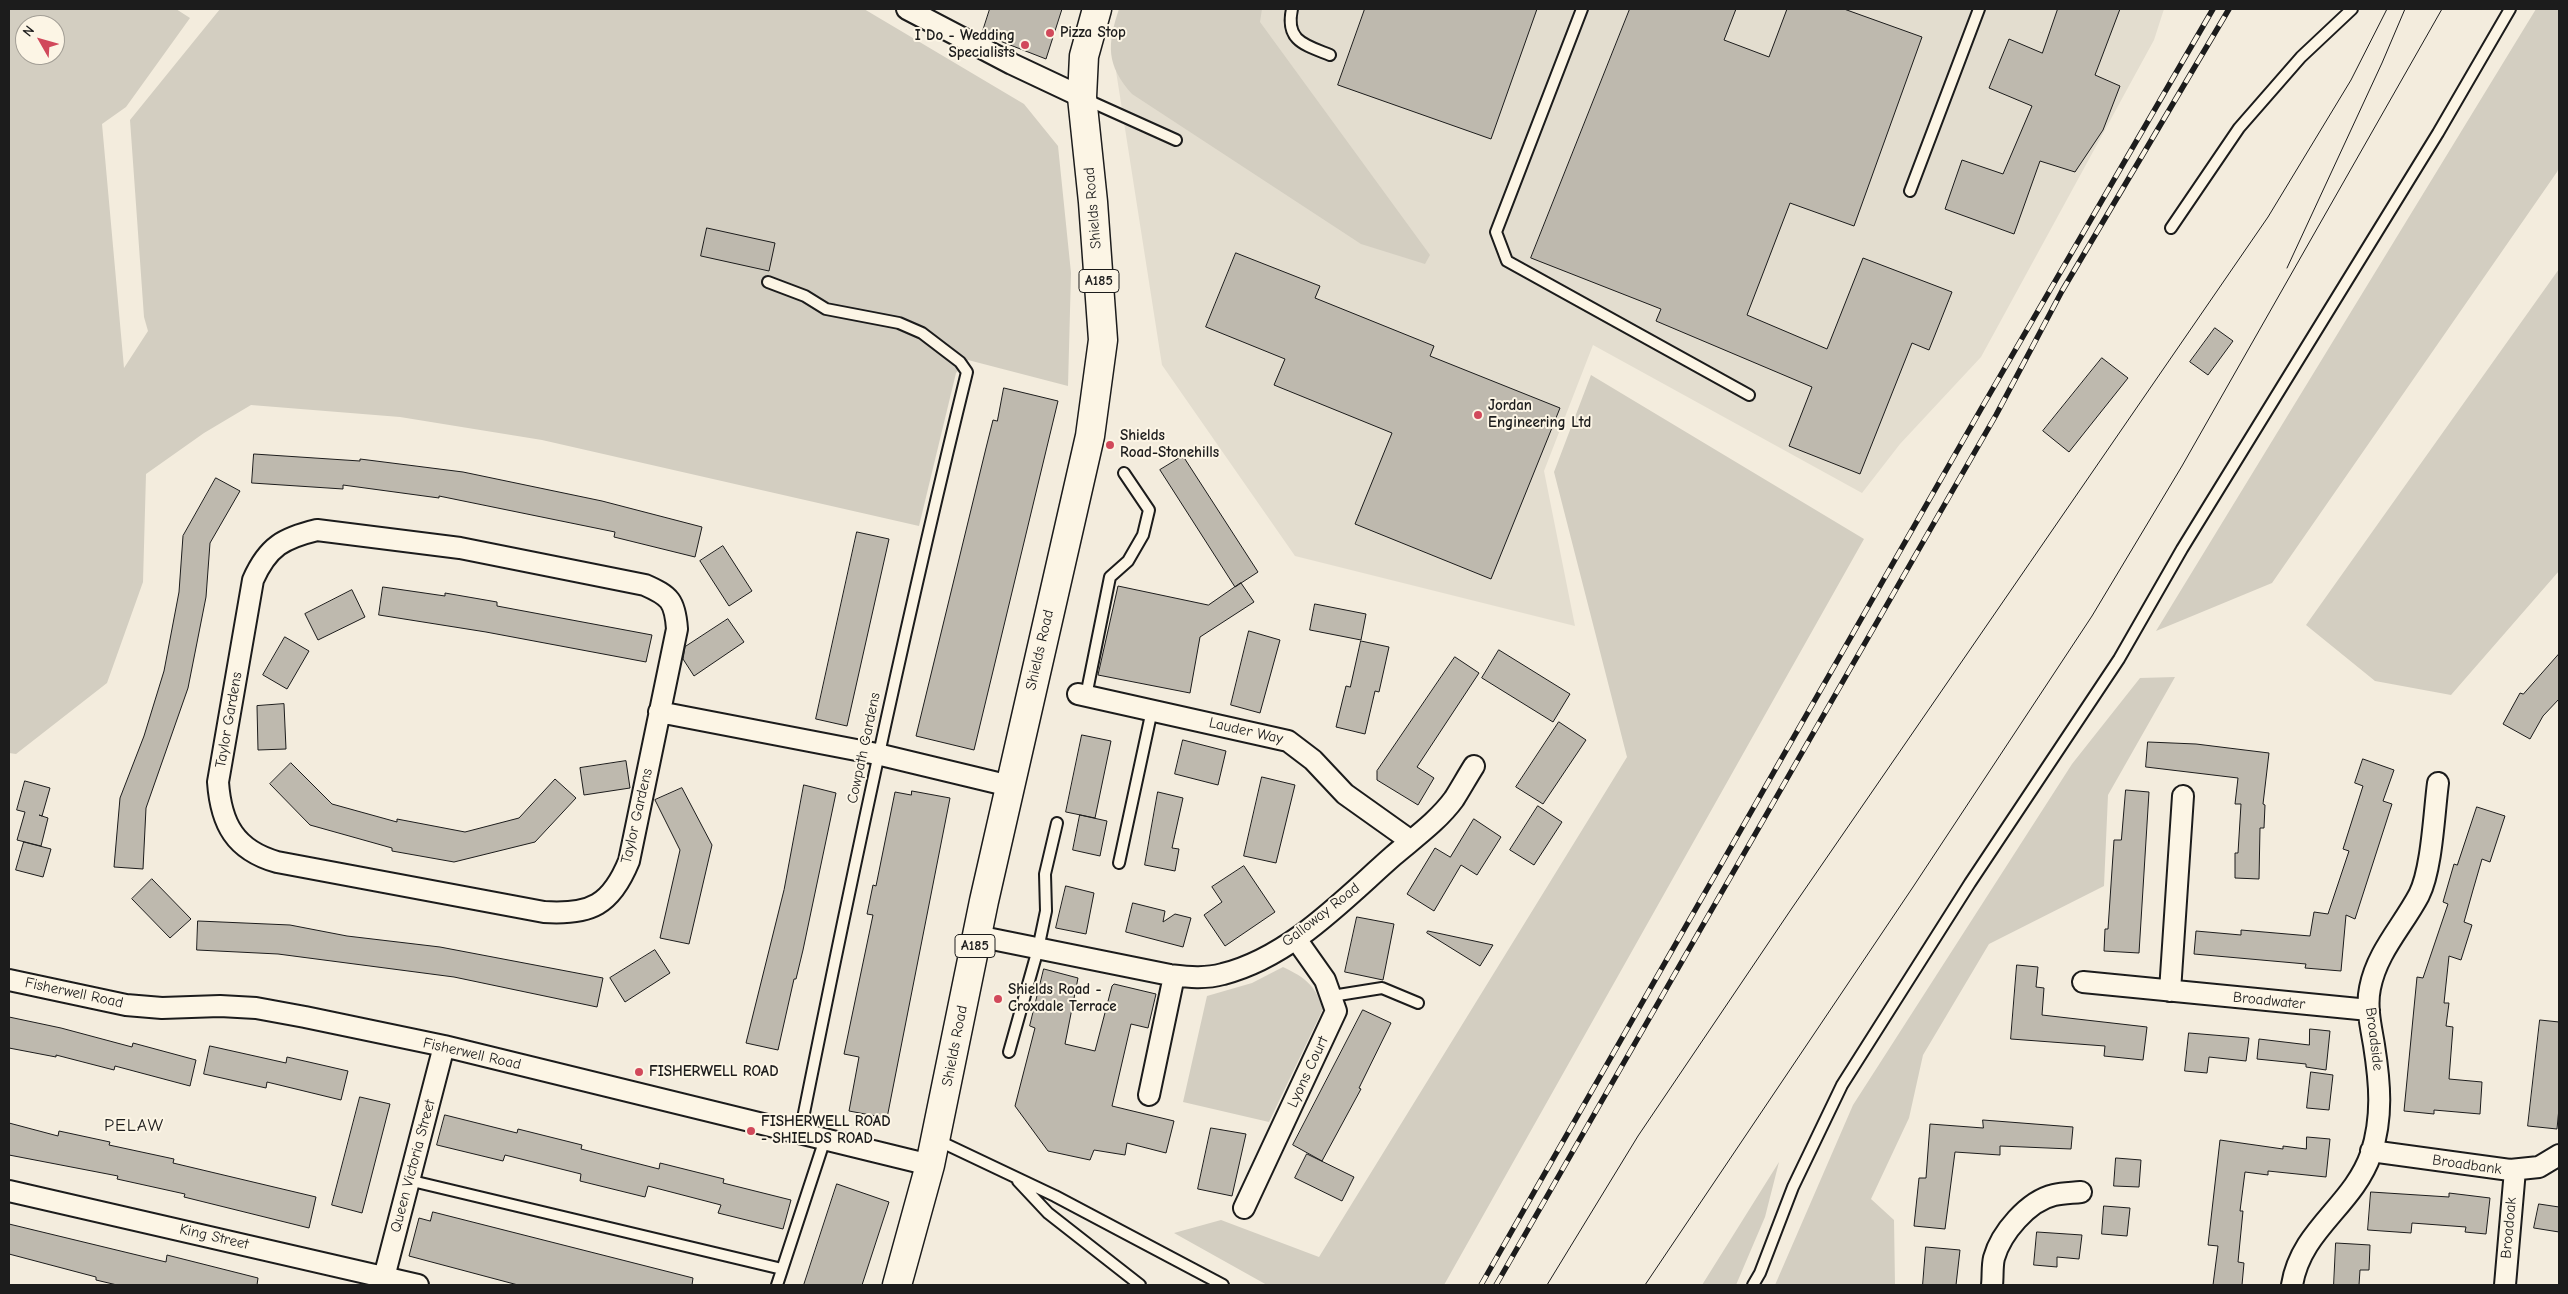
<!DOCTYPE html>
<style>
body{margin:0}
#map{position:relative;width:2568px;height:1294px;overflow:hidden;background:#f3ecdd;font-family:"Comic Neue",sans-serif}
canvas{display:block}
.frame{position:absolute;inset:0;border:10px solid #1c1c1c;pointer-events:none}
.north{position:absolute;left:15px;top:15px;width:50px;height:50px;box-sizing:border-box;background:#fcf5e5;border:1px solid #a29e95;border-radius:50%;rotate:308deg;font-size:14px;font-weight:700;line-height:20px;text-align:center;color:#1c1c1c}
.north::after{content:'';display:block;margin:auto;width:18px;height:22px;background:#d1495b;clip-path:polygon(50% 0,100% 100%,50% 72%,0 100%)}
</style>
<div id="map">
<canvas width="2568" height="1294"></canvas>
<div class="frame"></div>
<div class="north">N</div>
</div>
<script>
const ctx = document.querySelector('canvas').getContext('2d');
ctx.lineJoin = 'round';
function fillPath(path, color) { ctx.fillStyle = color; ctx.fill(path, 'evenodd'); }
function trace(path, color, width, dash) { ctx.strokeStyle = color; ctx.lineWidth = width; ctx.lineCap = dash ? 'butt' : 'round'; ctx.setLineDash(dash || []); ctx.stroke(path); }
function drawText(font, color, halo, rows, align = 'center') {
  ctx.font = font + ' "Comic Neue",sans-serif'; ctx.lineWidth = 4; ctx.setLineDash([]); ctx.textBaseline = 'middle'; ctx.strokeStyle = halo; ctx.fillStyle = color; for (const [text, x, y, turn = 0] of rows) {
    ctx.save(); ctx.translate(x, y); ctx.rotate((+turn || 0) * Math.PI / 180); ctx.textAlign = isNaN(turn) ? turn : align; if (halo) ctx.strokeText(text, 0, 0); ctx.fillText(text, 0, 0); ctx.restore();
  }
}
const built = new Path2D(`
 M 1142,9 L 2164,9 L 2154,40 L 1981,357 L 1900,444 L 1862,493 L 1593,345 L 1544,471 L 1575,626 L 1295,556 L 1162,365 L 1116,71 Z`);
const green = new Path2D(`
 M 9,9 L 176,9 L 190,18 L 126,107 L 102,124 L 124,368 L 148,331 L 144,317 L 130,120 L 220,9 L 864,9 L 1024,104 L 1058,146 L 1071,273 L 1068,386 L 968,360 L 956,373 L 919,526 L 542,440 L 400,417 L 251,405 L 204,433 L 146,474 L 143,582 L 107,683 L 16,754 L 9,753 ZM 25,25 L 55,25 L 55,55 L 25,55 Z
 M 1119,9 L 1262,9 L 1260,22 L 1430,255 L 1425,264 L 1361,244 L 1132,94 C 1106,65 1107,45 1119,9 Z
 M 2536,9 L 2559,9 L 2559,167 L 2557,172 L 2272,583 L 2156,631 Z
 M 2559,269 L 2559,571 L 2451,695 L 2375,681 L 2306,625 Z
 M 1591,375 L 1864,539 L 1444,1285 L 1267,1285 L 1174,1233 L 1221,1220 L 1319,1257 L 1627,757 L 1554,472 Z
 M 2175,677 L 2108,795 L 2104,886 L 1989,944 L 1923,1055 L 1909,1118 L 1871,1199 L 1894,1220 L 1895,1285 L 1775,1285 L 1853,1105 L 2072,764 L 2140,678 Z
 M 1283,967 C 1306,978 1315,985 1323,1009 L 1269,1122 L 1183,1102 L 1207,996 L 1252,983 Z
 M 1779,1162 L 1765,1217 L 1736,1285 L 1702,1285 Z`);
const building = new Path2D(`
 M 990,9 L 1062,9 L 1046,59 L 982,34 Z
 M 1365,9 L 1537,9 L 1491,139 L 1338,85 Z
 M 1630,9 L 1736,9 L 1724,40 L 1769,57 L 1787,9 L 1844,9 L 1922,37 L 1854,226 L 1790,203 L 1747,315 L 1827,349 L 1863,258 L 1952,292 L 1929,350 L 1912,343 L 1860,474 L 1789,446 L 1812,387 L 1656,321 L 1661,309 L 1531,258 Z
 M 2058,9 L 2120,9 L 2095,75 L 2120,86 L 2103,130 L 2075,172 L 2040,161 L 2014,234 L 1945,209 L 1962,160 L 2003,174 L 2032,106 L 1989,88 L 2009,39 L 2042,53 Z
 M 707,228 L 775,243 L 769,271 L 701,256 Z
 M 1236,253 L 1320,286 L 1315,298 L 1434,346 L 1430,356 L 1560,408 L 1491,579 L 1355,524 L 1392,433 L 1274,385 L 1285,359 L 1206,327 Z
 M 2215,328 L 2233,341 L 2208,375 L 2190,362 Z
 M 2102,358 L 2128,378 L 2069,452 L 2043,431 Z
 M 1004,388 L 1058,401 L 974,750 L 916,736 L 986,448 L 993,420 L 997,421 Z
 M 254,454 L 360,461 L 360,459 L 463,472 L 602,501 L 702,527 L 695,557 L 614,537 L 615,532 L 439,496 L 439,498 L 343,485 L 343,489 L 252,483 Z
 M 1183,456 L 1258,572 L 1235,587 L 1160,470 Z
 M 216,478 L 240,491 L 210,543 L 206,597 L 188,688 L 146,808 L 143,869 L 114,867 L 120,798 L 144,736 L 164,671 L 179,592 L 183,536 Z
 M 857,532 L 889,539 L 847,726 L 816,719 Z
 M 723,546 L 752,591 L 729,606 L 700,561 Z
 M 1241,583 L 1254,602 L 1200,637 L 1190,693 L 1098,675 L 1118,586 L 1208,605 Z
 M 383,587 L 445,596 L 445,593 L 497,602 L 497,606 L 652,635 L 646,662 L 486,632 L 379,615 Z
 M 352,590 L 365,617 L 318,640 L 305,614 Z
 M 1315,604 L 1366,614 L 1361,640 L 1310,630 Z
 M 728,619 L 744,642 L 694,676 L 683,659 L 685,647 Z
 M 1249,631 L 1280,640 L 1260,713 L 1231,705 Z
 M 285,637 L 309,651 L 287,689 L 263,675 Z
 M 1361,641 L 1389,647 L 1379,692 L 1375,691 L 1365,734 L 1336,727 L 1346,686 L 1350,687 Z
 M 1499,650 L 1570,694 L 1553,722 L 1482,678 Z
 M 2559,654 L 2559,699 L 2543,716 L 2530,739 L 2503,724 L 2520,693 L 2523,694 Z
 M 1455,657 L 1479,673 L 1417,767 L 1434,778 L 1418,805 L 1377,780 L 1377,771 Z
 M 284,704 L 286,749 L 258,750 L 257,706 Z
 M 1559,722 L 1586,740 L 1543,804 L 1516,787 Z
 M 1082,735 L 1111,741 L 1095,818 L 1066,812 Z
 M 1183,740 L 1226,751 L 1218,785 L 1175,774 Z
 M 2148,742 L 2196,744 L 2269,753 L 2263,804 L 2265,805 L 2264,828 L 2260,828 L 2259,879 L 2235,878 L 2235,853 L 2238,853 L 2241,804 L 2235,804 L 2238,778 L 2146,767 Z
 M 2363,759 L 2394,770 L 2383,801 L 2392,804 L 2355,919 L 2346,915 L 2341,971 L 2305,968 L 2306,964 L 2194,954 L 2196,931 L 2241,935 L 2241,930 L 2310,936 L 2314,912 L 2328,914 L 2349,851 L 2343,849 L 2363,786 L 2355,783 Z
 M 626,761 L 630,788 L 584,795 L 580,768 Z
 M 291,763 L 332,804 L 397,822 L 397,819 L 465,832 L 519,818 L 555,779 L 576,798 L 535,842 L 454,862 L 392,851 L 392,848 L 310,825 L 270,784 Z
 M 1262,777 L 1295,785 L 1276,863 L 1244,856 Z
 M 25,781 L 50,788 L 42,816 L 39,815 L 48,818 L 41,846 L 17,840 L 25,812 L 17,810 Z
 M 804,785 L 836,793 L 803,950 L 796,979 L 794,979 L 778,1050 L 746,1043 L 784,890 Z
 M 682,788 L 712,845 L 689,944 L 660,938 L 680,850 L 655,800 Z
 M 2126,790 L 2149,792 L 2139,953 L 2104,951 L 2105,929 L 2108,929 L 2114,840 L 2121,840 Z
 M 912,791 L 950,798 L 887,1118 L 849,1111 L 859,1057 L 844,1054 L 873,915 L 867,914 L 873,885 L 876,886 L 895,792 L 911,795 Z
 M 1158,792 L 1183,798 L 1172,848 L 1179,849 L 1175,871 L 1145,865 Z
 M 1538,806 L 1562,822 L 1534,865 L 1510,850 Z
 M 2477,807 L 2505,816 L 2490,862 L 2482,859 L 2473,890 L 2464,922 L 2472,925 L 2461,960 L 2449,956 L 2444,1003 L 2449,1003 L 2446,1026 L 2453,1027 L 2449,1079 L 2482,1082 L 2480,1114 L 2434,1110 L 2434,1114 L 2404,1111 L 2417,977 L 2423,978 L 2448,904 L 2443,902 L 2454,864 L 2457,865 Z
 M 1080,815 L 1107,821 L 1100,856 L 1073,850 Z
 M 1474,819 L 1501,837 L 1477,875 L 1461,865 L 1434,911 L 1407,894 L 1435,848 L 1450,857 Z
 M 24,842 L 51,849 L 43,877 L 16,870 Z
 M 1244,866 L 1275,912 L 1225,946 L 1204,915 L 1222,902 L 1212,887 Z
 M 152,879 L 191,919 L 170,938 L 132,899 Z
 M 1066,886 L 1094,893 L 1086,934 L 1056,928 Z
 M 1133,903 L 1165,911 L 1163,922 L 1175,914 L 1191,918 L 1183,947 L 1126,932 Z
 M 1357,917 L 1394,924 L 1383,980 L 1345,972 Z
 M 198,921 L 290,925 L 347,936 L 440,947 L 603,978 L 597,1007 L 454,977 L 278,954 L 197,950 Z
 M 1428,931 L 1493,945 L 1480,966 L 1427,933 Z
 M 655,950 L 670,973 L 625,1002 L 610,978 Z
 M 2017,965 L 2038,967 L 2036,987 L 2044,988 L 2042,1015 L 2147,1027 L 2143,1060 L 2104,1056 L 2105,1046 L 2011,1039 Z
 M 1044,969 L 1078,978 L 1065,1044 L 1095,1051 L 1112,986 L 1114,984 L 1156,994 L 1148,1028 L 1131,1024 L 1112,1106 L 1174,1121 L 1166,1153 L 1127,1143 L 1125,1155 L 1094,1150 L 1090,1160 L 1048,1151 L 1015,1106 L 1035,1028 L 1030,1026 Z
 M 1363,1010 L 1391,1023 L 1359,1088 L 1361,1089 L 1322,1161 L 1293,1145 Z
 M 9,1017 L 61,1028 L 132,1047 L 133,1043 L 196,1060 L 190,1086 L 115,1066 L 114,1070 L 56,1055 L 56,1057 L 9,1048 Z
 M 2540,1020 L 2559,1022 L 2559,1108 L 2557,1129 L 2528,1126 Z
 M 2310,1029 L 2330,1031 L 2326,1070 L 2306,1067 L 2306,1064 L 2257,1059 L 2259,1039 L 2309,1045 Z
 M 2189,1033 L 2249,1038 L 2246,1061 L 2209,1057 L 2207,1073 L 2185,1071 Z
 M 210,1046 L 286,1063 L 287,1057 L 348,1071 L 341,1100 L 267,1082 L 266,1088 L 204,1074 Z
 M 2311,1072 L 2333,1075 L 2329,1110 L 2307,1108 Z
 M 360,1097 L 390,1104 L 362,1213 L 332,1205 Z
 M 445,1115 L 517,1133 L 518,1129 L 582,1145 L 581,1149 L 659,1169 L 660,1163 L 724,1179 L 723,1183 L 791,1200 L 783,1229 L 718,1213 L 721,1205 L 648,1186 L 645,1197 L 580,1181 L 581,1174 L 505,1155 L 503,1161 L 437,1145 Z
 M 1983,1120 L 2073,1127 L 2071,1149 L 2000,1146 L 2000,1155 L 1955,1152 L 1945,1229 L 1914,1226 L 1919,1178 L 1926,1178 L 1930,1124 L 1983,1128 Z
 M 9,1123 L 58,1136 L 59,1131 L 110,1142 L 109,1145 L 174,1159 L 173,1163 L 316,1197 L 309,1228 L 184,1197 L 185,1194 L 117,1179 L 118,1176 L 9,1155 Z
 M 1211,1128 L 1246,1134 L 1232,1196 L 1198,1189 Z
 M 2307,1137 L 2330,1139 L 2326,1177 L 2268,1171 L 2268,1175 L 2245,1172 L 2240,1211 L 2243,1211 L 2238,1262 L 2244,1263 L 2242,1285 L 2213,1285 L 2218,1246 L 2208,1245 L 2220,1140 L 2283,1149 L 2283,1146 L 2306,1149 Z
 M 1307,1154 L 1354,1177 L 1342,1201 L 1295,1178 Z
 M 2116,1158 L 2141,1160 L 2139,1187 L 2114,1186 Z
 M 837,1184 L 889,1202 L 862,1285 L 804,1285 Z
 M 2371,1192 L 2449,1197 L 2449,1193 L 2490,1198 L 2486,1234 L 2465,1232 L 2466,1227 L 2412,1223 L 2411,1233 L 2368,1230 Z
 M 2539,1204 L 2559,1207 L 2559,1232 L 2534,1228 Z
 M 2104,1206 L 2130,1208 L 2127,1236 L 2102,1234 Z
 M 433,1212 L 693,1278 L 692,1285 L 518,1285 L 409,1256 L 419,1218 L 430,1221 Z
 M 9,1224 L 166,1262 L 167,1255 L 258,1278 L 257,1285 L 117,1285 L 96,1280 L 96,1277 L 9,1254 Z
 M 2037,1232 L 2082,1235 L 2079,1259 L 2057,1257 L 2057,1267 L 2034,1265 Z
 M 2336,1243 L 2370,1245 L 2369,1270 L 2360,1270 L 2359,1285 L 2334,1285 Z
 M 1926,1247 L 1960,1250 L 1956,1285 L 1923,1285 Z`);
const lane = new Path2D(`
 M 1292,9 C 1285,41 1305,45 1330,55
 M 1582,9 L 1496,232 L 1507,261 L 1749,395
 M 1085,99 L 1176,140
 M 1910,191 L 1979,9
 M 2171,228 L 2239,128 L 2301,57 L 2352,9
 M 768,282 L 805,296 L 826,309 L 899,323 L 922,333 L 960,362 L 967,372 C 905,624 851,878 800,1133
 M 1086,696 L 1110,577 L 1128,561 L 1143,535 L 1149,510 L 1124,473
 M 1119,863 L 1152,710
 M 1332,996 L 1382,988 L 1418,1003
 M 1009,1052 L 1038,949 L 1046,911 L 1045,874 L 1057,823
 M 937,1140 L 1055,1196 L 1223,1285
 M 408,1180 L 782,1269
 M 1018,1181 L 1048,1213 L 1140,1285
 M 777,1285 L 825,1139
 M 1753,1285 L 1760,1273 L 1793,1187 L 1842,1085 L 1970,883 L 2119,659 L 2182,549 L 2438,133 L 2510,9`);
const street = new Path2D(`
 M 907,9 L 1012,64 L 1082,97
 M 317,530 L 460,548 L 645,585 C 670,596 675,601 677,629 L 629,861 C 611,905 591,915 544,912 L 277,862 C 235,850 221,824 218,782 L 253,580 C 268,546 284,538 317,530 Z
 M 1078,694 L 1288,741 L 1313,760 L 1345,794 L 1411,841
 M 659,712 L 877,754 L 1010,786
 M 977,936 L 1170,975 C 1188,977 1205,979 1223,974 C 1290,957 1343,900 1393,856 C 1414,838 1438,821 1454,799 C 1461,788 1467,777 1474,766
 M 9,980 L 126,1005 L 162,1008 L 220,1006 L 256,1008 L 305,1017 L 444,1046 L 930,1165
 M 2083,982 L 2369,1010
 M 2170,991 L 2183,796
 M 1149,1095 L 1174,976
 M 2371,1151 L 2510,1170 L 2539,1167 L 2559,1155
 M 9,1191 L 418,1285
 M 1244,1208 L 1336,1011 L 1325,980 L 1296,939
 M 382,1285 L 444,1046
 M 1992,1285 C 1993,1277 1992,1266 1994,1258 C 2001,1233 2028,1201 2054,1195 C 2063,1193 2072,1193 2081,1192
 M 2292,1285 C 2301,1229 2353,1206 2371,1154 C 2383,1117 2380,1083 2374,1045 C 2371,1027 2366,1007 2370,988 C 2377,952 2402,927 2419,895 C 2432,869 2434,813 2438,783
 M 2505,1285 L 2515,1170`);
const primary = new Path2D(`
 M 897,1285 L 930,1165 L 984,901 L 1090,436 L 1103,340 L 1093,202 L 1082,97 L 1084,56 L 1097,9`);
const tram = new Path2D(`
 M 2287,268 L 2382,63 L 2405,9
 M 1547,1285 L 1638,1136 L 1792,908 L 2268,217 L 2351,80 L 2387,9
 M 1645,1285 L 1913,887 L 2092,616 L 2182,466 L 2442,9`);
const rail = new Path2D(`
 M 1481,1285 L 1981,409 L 2213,9
 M 1496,1285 L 1996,415 L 2062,291 L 2229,9`);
const markers = [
 [1050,33,5,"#d1495b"],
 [1025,45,5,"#d1495b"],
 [1478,415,5,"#d1495b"],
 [1110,445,5,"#d1495b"],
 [998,999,5,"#d1495b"],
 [639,1072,5,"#d1495b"],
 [751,1131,5,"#d1495b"]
];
const shields = [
 [1099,281,40],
 [975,946,40]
];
const shieldNames = [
 ["A185",1099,281],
 ["A185",975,946]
];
const poiNames = [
 ["Pizza Stop",1060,33],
 ["I Do - Wedding",1015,36,"right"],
 ["Specialists",1015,53,"right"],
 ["Jordan",1488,406],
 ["Engineering Ltd",1488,423],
 ["Shields",1120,436],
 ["Road-Stonehills",1120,453],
 ["Shields Road -",1008,990],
 ["Croxdale Terrace",1008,1007],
 ["FISHERWELL ROAD",649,1072],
 ["FISHERWELL ROAD",761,1122],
 ["- SHIELDS ROAD",761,1139]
];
const streetNames = [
 ["Shields Road",1093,208,-95],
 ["Shields Road",1040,650,-77],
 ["Taylor Gardens",229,720,-80],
 ["Lauder Way",1246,731,13],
 ["Cowpath Gardens",864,748,-78],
 ["Taylor Gardens",637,816,-77],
 ["Galloway Road",1321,915,-38],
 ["Fisherwell Road",74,993,12],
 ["Broadwater",2269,1001,6],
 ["Broadside",2374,1039,83],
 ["Shields Road",955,1046,-79],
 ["Fisherwell Road",472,1054,13],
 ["Lyons Court",1308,1072,-65],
 ["Broadbank",2467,1165,8],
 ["Queen Victoria Street",413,1166,-75],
 ["Broadoak",2509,1228,-85],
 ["King Street",214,1237,13]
];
const quarterNames = [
 ["PELAW",134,1126]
];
fillPath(built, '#e3ddcf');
fillPath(green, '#d3cec1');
fillPath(building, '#beb9ae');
trace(building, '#1c1c1c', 1);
trace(lane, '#1c1c1c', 14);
trace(street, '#1c1c1c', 24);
trace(primary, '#1c1c1c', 31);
trace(lane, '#fcf5e5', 10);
trace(street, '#fcf5e5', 20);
trace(primary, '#fcf5e5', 28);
trace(tram, '#1c1c1c', 1);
trace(rail, '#1c1c1c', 5.5);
trace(rail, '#fcf5e5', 4, [11]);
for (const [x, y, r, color] of markers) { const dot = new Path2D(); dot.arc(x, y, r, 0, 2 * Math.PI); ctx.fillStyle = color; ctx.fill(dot); trace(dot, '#fcf5e5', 2); }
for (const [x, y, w] of shields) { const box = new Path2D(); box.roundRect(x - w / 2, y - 11.5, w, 23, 4); ctx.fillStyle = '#fcf5e5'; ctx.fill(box); trace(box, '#1c1c1c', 1); }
drawText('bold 14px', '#1c1c1c', null, shieldNames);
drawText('bold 15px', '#1c1c1c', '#fcf5e5', poiNames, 'left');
drawText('15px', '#1c1c1c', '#fcf5e5', streetNames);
ctx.letterSpacing = '1px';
drawText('18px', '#1c1c1c', '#fcf5e5', quarterNames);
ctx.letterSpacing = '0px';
</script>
